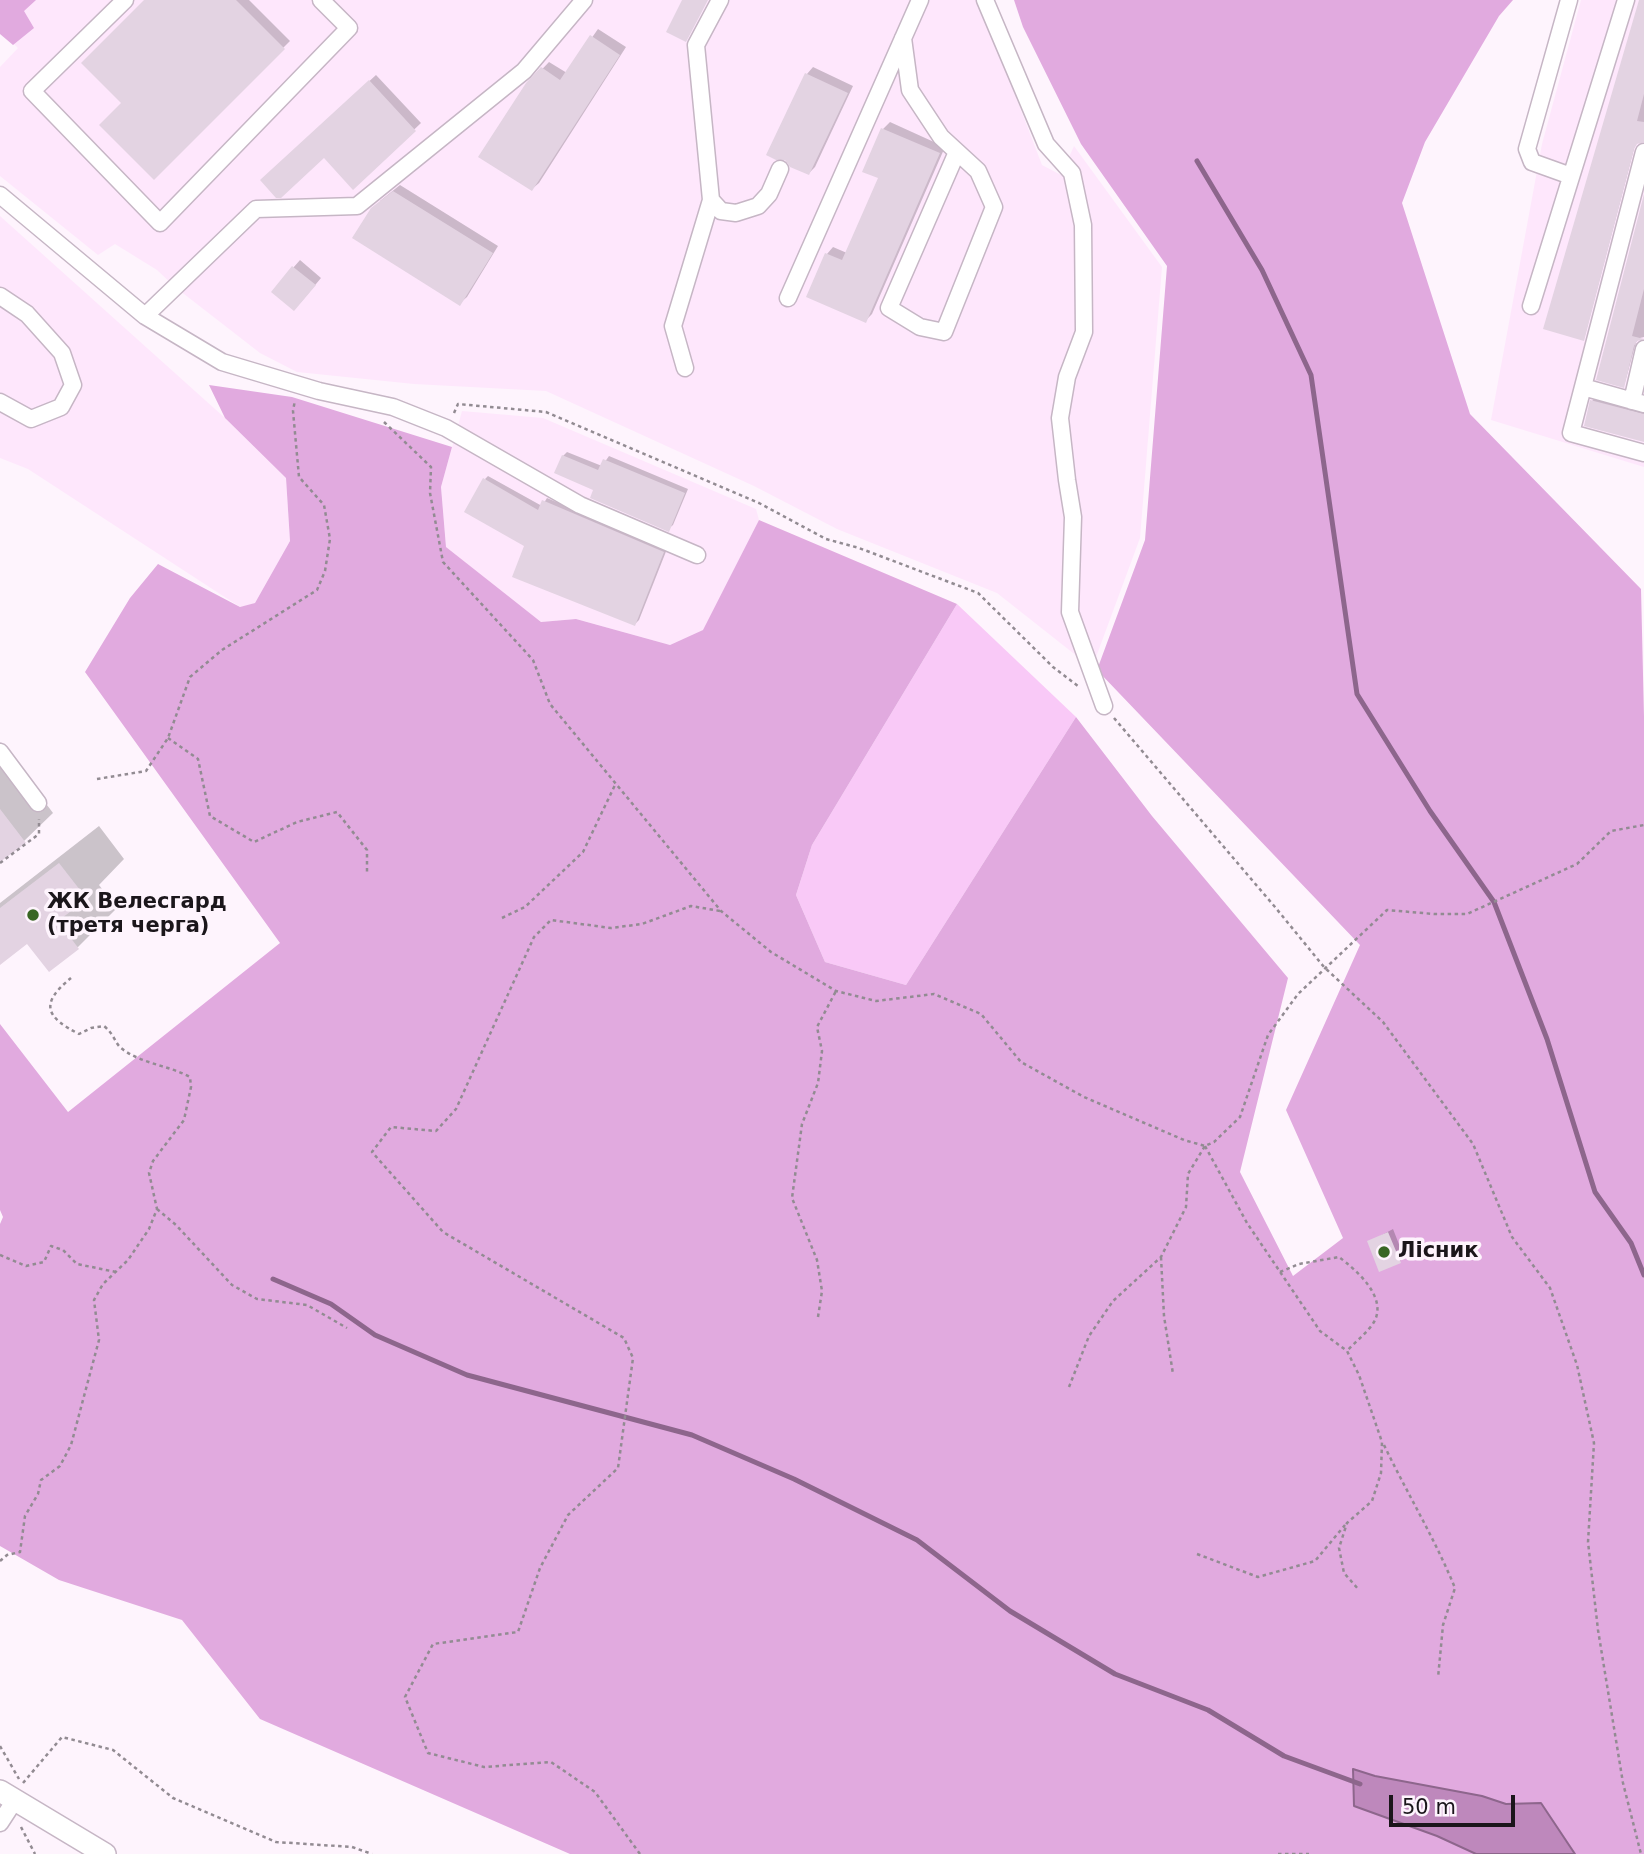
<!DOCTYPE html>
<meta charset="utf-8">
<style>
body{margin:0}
#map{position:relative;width:1644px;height:1854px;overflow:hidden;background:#fef4fd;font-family:"DejaVu Sans",sans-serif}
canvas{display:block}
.scale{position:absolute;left:1389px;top:1795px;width:126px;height:32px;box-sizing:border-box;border:4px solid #1b161b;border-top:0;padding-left:9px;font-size:21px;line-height:24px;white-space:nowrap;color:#1b161b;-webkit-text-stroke:5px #fef4fd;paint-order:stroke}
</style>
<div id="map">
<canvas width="1644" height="1854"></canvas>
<div class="scale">50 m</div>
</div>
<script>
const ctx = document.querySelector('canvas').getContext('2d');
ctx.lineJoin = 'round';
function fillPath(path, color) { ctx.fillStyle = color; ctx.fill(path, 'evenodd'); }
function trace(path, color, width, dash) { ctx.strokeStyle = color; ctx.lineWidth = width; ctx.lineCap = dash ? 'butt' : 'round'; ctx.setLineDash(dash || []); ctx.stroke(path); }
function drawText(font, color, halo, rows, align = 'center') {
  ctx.font = font + ' "DejaVu Sans",sans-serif'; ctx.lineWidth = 7; ctx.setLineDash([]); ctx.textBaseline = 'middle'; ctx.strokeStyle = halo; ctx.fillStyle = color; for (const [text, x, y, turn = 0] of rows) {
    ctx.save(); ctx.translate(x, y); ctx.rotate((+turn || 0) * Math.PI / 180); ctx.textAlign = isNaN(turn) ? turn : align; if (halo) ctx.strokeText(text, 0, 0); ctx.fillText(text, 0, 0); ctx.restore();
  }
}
const built = new Path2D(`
 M 7,0 L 979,0 L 1042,165 L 1061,175 L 1074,146 L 1162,267 L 1140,538 L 1092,668 L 997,593 L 837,529 L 754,486 L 546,391 L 414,384 L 297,372 L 260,353 L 175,287 L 157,270 L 115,244 L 98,255 L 0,176 L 0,67 L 18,48 L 0,31 L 0,7 Z
 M 1581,0 L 1644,0 L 1644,467 L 1491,420 L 1542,144 Z
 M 0,216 L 225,418 L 286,478 L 290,541 L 255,603 L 248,606 L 240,607 L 28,469 L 0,458 Z
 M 462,411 L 543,418 L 756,509 L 759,520 L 704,630 L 670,645 L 576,619 L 541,622 L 506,596 L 446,547 L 441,487 Z`);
const green = new Path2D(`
 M 957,604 L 1076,717 L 906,985 L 825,962 L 796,895 L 812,845 Z`);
const forest = new Path2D(`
 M 0,0 L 36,0 L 24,11 L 34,28 L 13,45 L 0,34 Z
 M 1014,0 L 1513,0 L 1499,16 L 1425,142 L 1402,203 L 1470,414 L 1641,589 L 1644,717 L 1644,1854 L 1575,1854 L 1541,1803 L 1506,1804 L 1482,1796 L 1375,1776 L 1354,1769 L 1437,1836 L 1476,1854 L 570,1854 L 260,1719 L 182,1620 L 59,1580 L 0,1546 L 0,1224 L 3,1217 L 0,1210 L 0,1024 L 68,1112 L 280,943 L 85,672 L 130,598 L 158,564 L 240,607 L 255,603 L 290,541 L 286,478 L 225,418 L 209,385 L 292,397 L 452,447 L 441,487 L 446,547 L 541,622 L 576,619 L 670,645 L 703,630 L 759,520 L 957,604 L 812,845 L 796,895 L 825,962 L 906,985 L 1076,717 L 1152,816 L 1288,978 L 1240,1172 L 1293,1276 L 1343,1238 L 1286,1110 L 1360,945 L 1097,670 L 1145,540 L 1167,266 L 1081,144 L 1023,27 Z`);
const water = new Path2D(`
 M 1353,1769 L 1375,1776 L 1482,1796 L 1506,1804 L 1541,1803 L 1575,1854 L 1476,1854 L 1437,1836 L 1354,1806 Z`);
const shadow = new Path2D(`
 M 147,0 L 249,0 L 290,41 L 154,177 L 123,103 Z
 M 1641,0 L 1644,0 L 1644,141 L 1640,140 L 1635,145 L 1584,339 Z
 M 598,29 L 626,47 L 539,183 L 532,189 L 528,84 L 549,62 L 567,73 Z
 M 813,67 L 853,86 L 815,167 L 809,173 L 786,158 L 769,155 L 807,74 Z
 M 376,75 L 421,123 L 353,188 L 324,156 L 268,174 Z
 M 890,122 L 945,147 L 872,314 L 865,321 L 827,254 L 833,247 L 847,253 L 880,177 L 883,129 Z
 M 400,185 L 498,246 L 467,297 L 460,303 L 380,201 Z
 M 1644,201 L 1644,337 L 1640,338 L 1636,342 L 1624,386 Z
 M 300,260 L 321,278 L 301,302 L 273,291 Z
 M 1594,399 L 1644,413 L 1644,440 L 1592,401 Z
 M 567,452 L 602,466 L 609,456 L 688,489 L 673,525 L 668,529 L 595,489 L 563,456 Z
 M 488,476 L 542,506 L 547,498 L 667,549 L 639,620 L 635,624 L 526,545 L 485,479 Z
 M 0,742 L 53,813 L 24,841 L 0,859 Z
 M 99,826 L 124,859 L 99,885 L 117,908 L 78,947 L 28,942 L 0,963 L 0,903 Z
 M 1393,1229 L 1404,1257 L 1400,1261 L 1369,1242 Z`);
const stream = new Path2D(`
 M 1197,161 L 1262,270 L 1311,375 L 1357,694 L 1430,811 L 1494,902 L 1547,1039 L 1595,1192 L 1631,1243 L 1644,1275
 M 273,1279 L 331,1304 L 375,1335 L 467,1375 L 692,1435 L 794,1479 L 917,1540 L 1010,1611 L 1115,1674 L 1208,1710 L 1284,1756 L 1360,1784`);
const building = new Path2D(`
 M 144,0 L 236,0 L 285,49 L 154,180 L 99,125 L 121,103 L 81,63 Z
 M 682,0 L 708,0 L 686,42 L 666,32 Z
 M 1639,0 L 1644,0 L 1644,94 L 1637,121 L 1644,122 L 1644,142 L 1637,144 L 1634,149 L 1584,341 L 1543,329 Z
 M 590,35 L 620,55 L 532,191 L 478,157 L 526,83 L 541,67 L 560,80 Z
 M 805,73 L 848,93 L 809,175 L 790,167 L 785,160 L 776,160 L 766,155 Z
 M 369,80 L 416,131 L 353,190 L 324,158 L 281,198 L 276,198 L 260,180 Z
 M 881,128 L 940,153 L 866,323 L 806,297 L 825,253 L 842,260 L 878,178 L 862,172 Z
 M 393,191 L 493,253 L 460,306 L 352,238 L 371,208 Z
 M 1644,194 L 1644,289 L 1632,336 L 1644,339 L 1637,341 L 1634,346 L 1624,388 L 1596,380 Z
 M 292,266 L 316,285 L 294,311 L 271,292 Z
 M 1590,400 L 1644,414 L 1644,442 L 1584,426 Z
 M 562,455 L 598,470 L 603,459 L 685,493 L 669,532 L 590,498 L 593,490 L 554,473 Z
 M 483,478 L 538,510 L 542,500 L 664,552 L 635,626 L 512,577 L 524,546 L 464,512 Z
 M 0,809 L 26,843 L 0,862 Z
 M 59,863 L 87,899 L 58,921 L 79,949 L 49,972 L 27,944 L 0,965 L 0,908 Z
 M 1388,1232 L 1401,1263 L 1379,1272 L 1367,1241 Z`);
const path = new Path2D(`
 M 454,413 L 458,404 L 546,412 L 759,503 L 826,539 L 859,548 L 978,593 L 1053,667 L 1078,686
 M 384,422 L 431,467 L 430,493 L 443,562 L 533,660 L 550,704 L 721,911 L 771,952 L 836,991 L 876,1001 L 934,994 L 981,1014 L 1021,1062 L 1084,1097 L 1184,1140 L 1205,1146 L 1214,1142 L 1240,1117 L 1268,1035 L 1298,994 L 1387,910 L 1434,914 L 1467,914 L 1577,864 L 1611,831 L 1644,825
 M 1114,718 L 1275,907 L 1324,967 L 1383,1022 L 1473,1144 L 1512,1237 L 1550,1288 L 1577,1365 L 1594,1443 L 1588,1542 L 1598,1630 L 1623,1783 L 1641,1854
 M 168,738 L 198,759 L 210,816 L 254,842 L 297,822 L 337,812 L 367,850 L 367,872
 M 97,779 L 146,771 L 168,738 L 190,677 L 222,650 L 317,590 L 325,571 L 330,539 L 324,505 L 299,477 L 293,411 L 295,400
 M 0,863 L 39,834 L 39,819
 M 502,918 L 525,907 L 583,852 L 615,785
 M 1205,1146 L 1247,1223 L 1320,1331 L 1347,1351 L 1359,1375 L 1382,1442 L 1381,1473 L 1372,1501 L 1347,1523 L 1339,1548 L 1344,1573 L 1359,1590
 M 157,1209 L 176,1225 L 232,1285 L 257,1299 L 307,1305 L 347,1328
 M 0,1255 L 26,1266 L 44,1262 L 51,1246 L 63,1250 L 77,1264 L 116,1272
 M 1161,1257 L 1164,1316 L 1173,1374
 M 1280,1272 L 1299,1264 L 1339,1257 C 1356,1270 1388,1297 1374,1322 C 1368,1332 1355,1342 1347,1351
 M 818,1317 L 822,1291 L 817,1260 L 792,1198 L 802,1124 L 818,1083 L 822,1051 L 817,1027 L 836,991
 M 1069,1387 L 1089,1336 L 1113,1301 L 1161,1257 L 1186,1207 L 1188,1174 L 1205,1146
 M 1384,1445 C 1407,1493 1435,1539 1455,1588 L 1443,1625 L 1438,1678
 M 1197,1554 L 1258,1577 L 1315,1561 L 1345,1525
 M 0,1561 L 7,1555 L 20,1552 L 25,1516 L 38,1494 L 41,1480 L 60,1466 L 71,1445 L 99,1340 L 94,1300 L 103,1284 L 128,1260 L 149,1229 L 157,1209 L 149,1173 L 153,1161 L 184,1120 L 191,1087 L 190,1077 C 168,1065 141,1064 121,1048 C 115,1043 114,1034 104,1026 L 91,1028 L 79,1034 C 46,1017 39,1004 71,978
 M 0,1746 L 19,1779
 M 23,1783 L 62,1737 L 113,1750 L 173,1798 L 276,1842 L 352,1847 L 372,1854
 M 21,1827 L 35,1854
 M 640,1854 L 595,1792 L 551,1762 L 484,1767 L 428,1753 L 405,1697 L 433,1644 L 518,1632 L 540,1568 L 568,1515 L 618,1468 L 633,1358 L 624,1338 L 443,1232 L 372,1152 L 391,1127 L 436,1131 L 456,1109 L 534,937 L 551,920 L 611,928 L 642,924 L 691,906 L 720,911
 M 1278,1854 L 1309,1854`);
const minor = new Path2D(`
 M 125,0 L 32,91 L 160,223 L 349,28 L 321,0
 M 985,0 L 1046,144 L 1072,173 L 1083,225 L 1084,332 L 1067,377 L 1060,418 L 1067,480 L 1073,517 L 1070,612 L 1104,706
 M 1569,0 L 1527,149 L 1532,162 L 1571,176
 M 903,38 L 910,90 L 941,137 L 978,171 L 994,207 L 944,332 L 920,327 L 889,308 L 957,152
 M 1644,152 L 1571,433 L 1644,453
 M 0,195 L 145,316 L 222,362 L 319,391 L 393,407 L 446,428 L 580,505 L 697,555
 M 711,200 L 721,211 L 736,213 L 758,206 L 769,194 L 780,169
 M 0,296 L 27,314 L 62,353 L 73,385 L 61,407 L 31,419 L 0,402
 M 788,298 L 920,0
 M 1531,306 L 1626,0
 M 145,316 L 256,209 L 357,206 L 524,71 L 584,0
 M 685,368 L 673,326 L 711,200 L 696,45 L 720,0
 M 1583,387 L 1644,404
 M 1632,401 L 1644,349
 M 0,752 L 38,803
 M 0,1823 L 15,1800`);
const major = new Path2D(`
 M 0,1791 L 105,1854`);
const markers = [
 [33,915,7,"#396624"],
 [1384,1252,7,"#396624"]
];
const poiNames = [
 ["ЖК Велесгард",47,903],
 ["(третя черга)",47,927],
 ["Лісник",1398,1252]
];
fillPath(built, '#fee7fc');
fillPath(green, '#f9c9f7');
fillPath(forest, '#e1aadf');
fillPath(water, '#be88bc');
trace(water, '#8d668c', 2);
fillPath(shadow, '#0003');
trace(stream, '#8d668c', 5);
fillPath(building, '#e3d3e2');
trace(minor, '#c6b6c5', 19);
trace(major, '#c6b6c5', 24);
trace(path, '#928b92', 2.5, [3.5, 3.5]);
trace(minor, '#fff', 16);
trace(major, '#fff', 21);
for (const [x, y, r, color] of markers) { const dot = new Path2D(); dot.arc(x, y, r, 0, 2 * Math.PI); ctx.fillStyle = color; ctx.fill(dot); trace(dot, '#fef4fd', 2.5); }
drawText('bold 21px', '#1b161b', '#fef4fd', poiNames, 'left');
</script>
